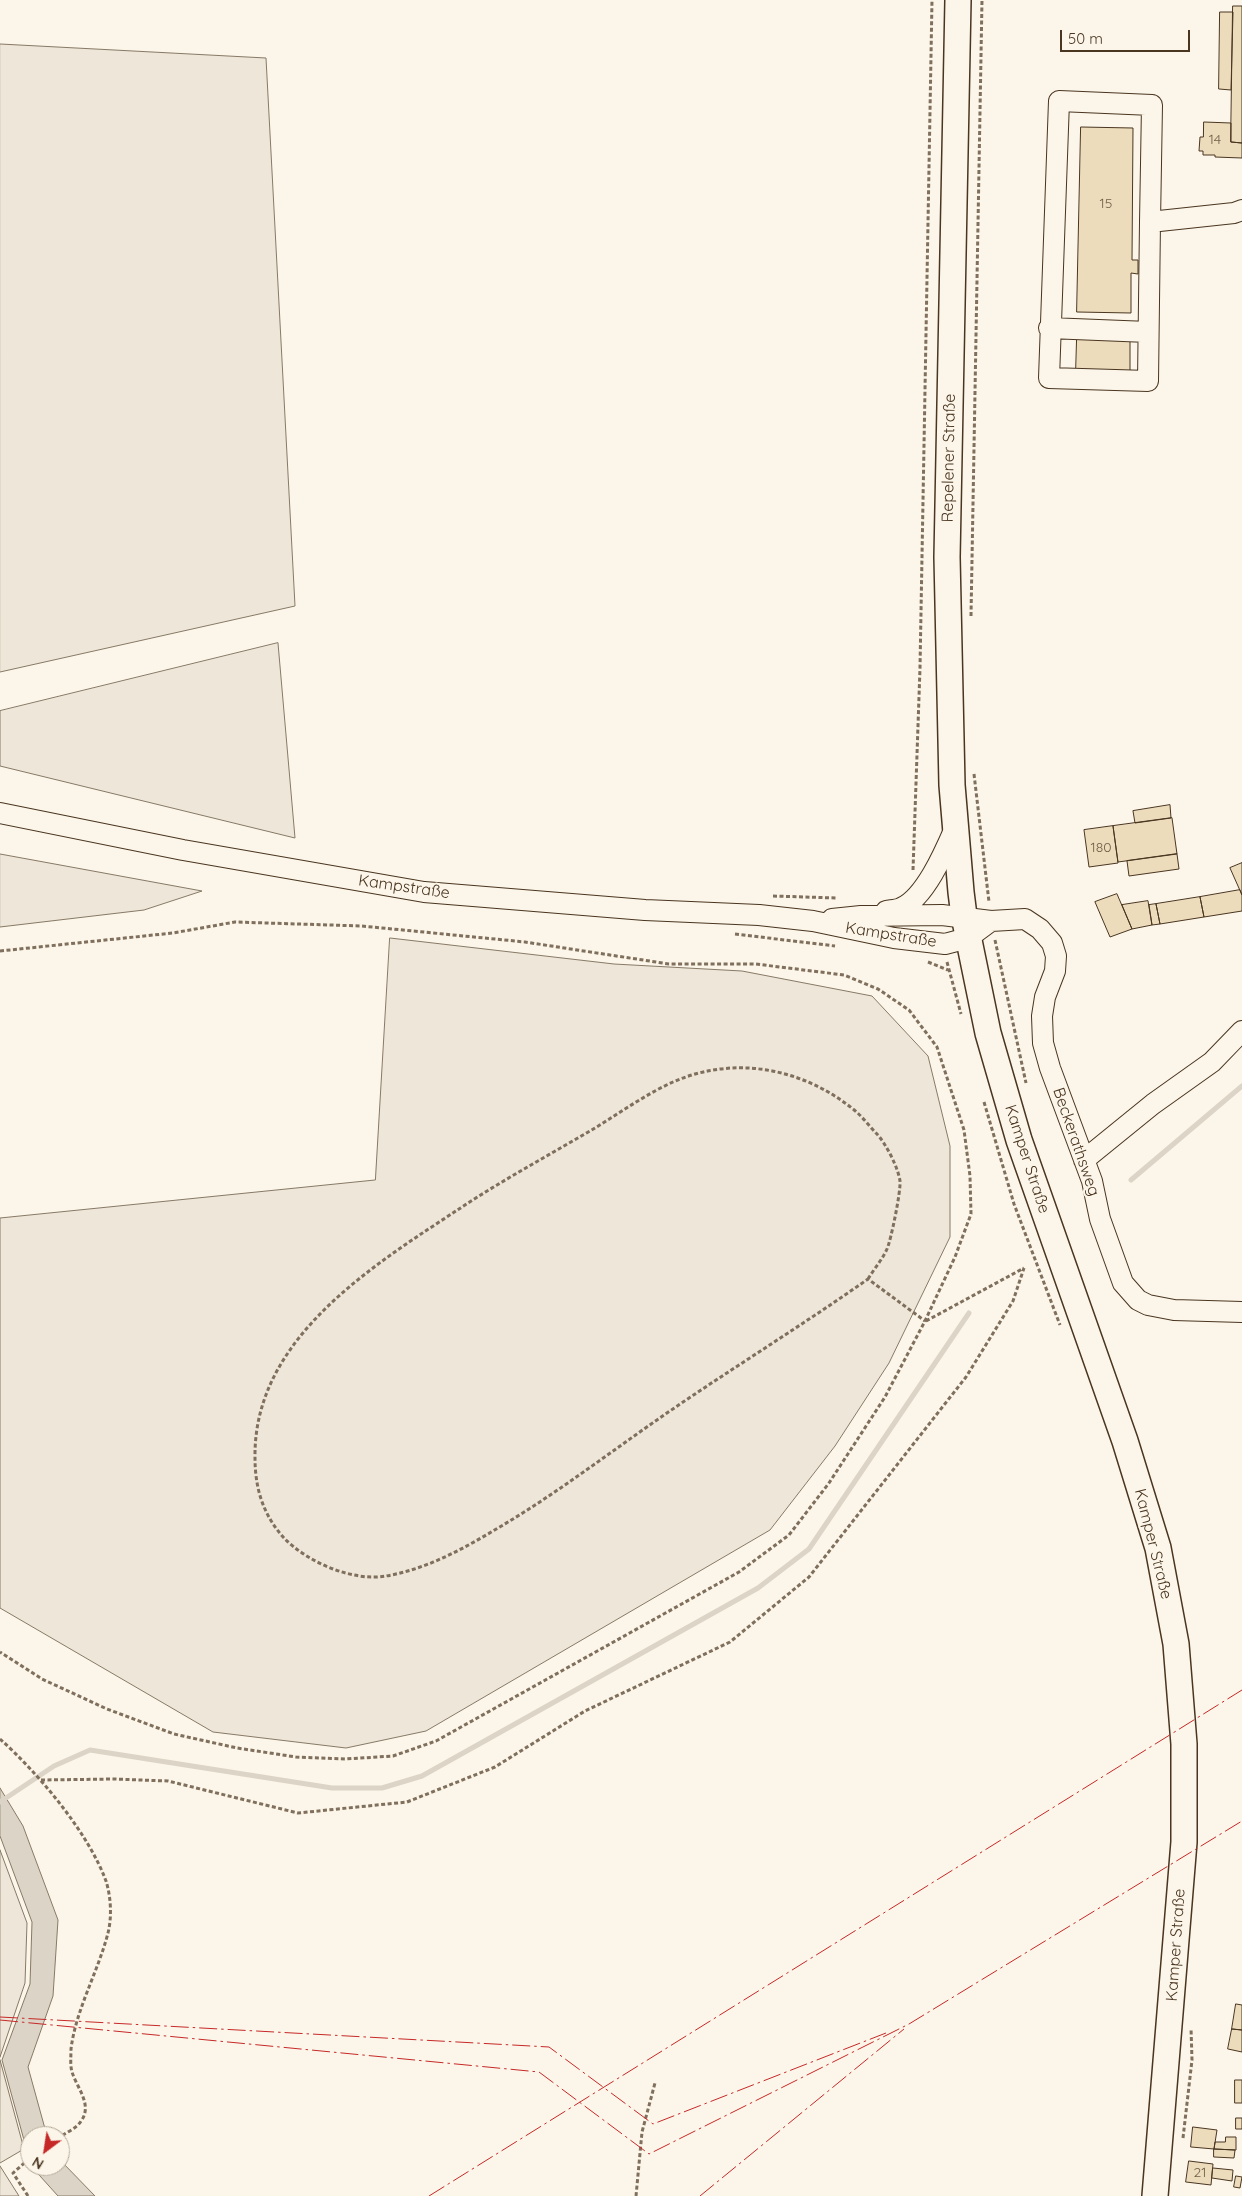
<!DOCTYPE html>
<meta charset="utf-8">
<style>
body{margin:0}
#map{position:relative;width:1242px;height:2196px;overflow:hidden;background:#fbf6e9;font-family:Quicksand,sans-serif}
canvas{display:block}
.north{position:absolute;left:20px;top:2126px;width:50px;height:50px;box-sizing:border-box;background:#fbf6e9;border:1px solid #b4a999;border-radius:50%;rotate:211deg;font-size:14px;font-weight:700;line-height:20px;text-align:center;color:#4a3520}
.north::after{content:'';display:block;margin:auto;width:18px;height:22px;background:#c62828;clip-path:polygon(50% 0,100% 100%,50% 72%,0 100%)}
.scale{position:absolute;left:1060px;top:30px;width:130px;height:22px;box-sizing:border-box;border:2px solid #4a3520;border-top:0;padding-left:6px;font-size:15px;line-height:18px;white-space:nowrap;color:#4a3520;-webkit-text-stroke:4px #fbf6e9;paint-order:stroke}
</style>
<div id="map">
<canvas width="1242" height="2196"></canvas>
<div class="north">N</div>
<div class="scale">50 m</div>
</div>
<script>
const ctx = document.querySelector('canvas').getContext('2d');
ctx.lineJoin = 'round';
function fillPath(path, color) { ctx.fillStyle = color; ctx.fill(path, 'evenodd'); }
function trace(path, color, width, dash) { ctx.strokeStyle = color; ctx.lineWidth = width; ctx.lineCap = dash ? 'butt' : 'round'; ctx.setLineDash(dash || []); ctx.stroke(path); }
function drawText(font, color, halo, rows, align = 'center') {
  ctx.font = font + ' Quicksand,sans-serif'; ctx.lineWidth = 4; ctx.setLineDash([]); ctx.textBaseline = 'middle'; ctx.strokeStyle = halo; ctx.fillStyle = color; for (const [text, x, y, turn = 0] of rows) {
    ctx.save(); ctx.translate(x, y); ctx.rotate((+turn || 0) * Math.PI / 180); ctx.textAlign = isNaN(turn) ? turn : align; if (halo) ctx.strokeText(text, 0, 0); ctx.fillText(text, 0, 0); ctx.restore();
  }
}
const green = new Path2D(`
 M 0,44 L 266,58 L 295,606 L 0,672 Z
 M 278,643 L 295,838 L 0,766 L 0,711 Z
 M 0,854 L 202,891 L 144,910 L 0,927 Z
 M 390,938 L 614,964 L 742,971 L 872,996 L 928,1056 L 950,1146 L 950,1237 L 889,1363 L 835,1446 L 770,1530 L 426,1731 L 346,1748 L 213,1732 L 0,1608 L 0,1218 L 375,1180 Z
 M 0,1850 L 27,1923 L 25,1983 L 0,2057 Z
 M 0,2060 L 24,2149 L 0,2163 Z
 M 0,2166 L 19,2196 L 0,2196 Z`);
const water = new Path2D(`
 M 0,1788 L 23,1826 L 58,1920 L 53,1996 L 28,2067 L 47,2136 L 30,2136 L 30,2162 L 2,2060 L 30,1984 L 32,1922 L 0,1836 Z
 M 60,2160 L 95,2196 L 58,2196 L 31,2166 L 60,2166 Z`);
const stream = new Path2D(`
 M 1131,1180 L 1242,1086
 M 0,1802 L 54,1766 L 90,1750 L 332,1788 L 382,1788 L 422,1776 L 758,1588 L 809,1549 L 969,1313`);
const building = new Path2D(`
 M 1233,6 L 1242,6 L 1242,143 L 1231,142 Z
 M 1220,12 L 1233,12 L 1231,90 L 1219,89 Z
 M 1204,122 L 1231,123 L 1231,142 L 1242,143 L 1242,158 L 1215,157 L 1215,155 L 1203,155 L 1203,151 L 1199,151 L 1200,137 L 1203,137 Z
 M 1081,127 L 1133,128 L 1132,260 L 1138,260 L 1138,274 L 1131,273 L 1131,313 L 1077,312 Z
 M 1077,338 L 1130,339 L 1130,372 L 1076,372 Z
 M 1170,805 L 1171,818 L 1135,823 L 1133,811 Z
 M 1172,818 L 1177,854 L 1118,862 L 1113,826 Z
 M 1113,826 L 1118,863 L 1089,867 L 1084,830 Z
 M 1177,854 L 1179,869 L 1129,876 L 1127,861 Z
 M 1242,863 L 1242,895 L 1230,868 Z
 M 1240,890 L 1242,895 L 1242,911 L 1204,917 L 1200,897 Z
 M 1117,894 L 1132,929 L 1110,937 L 1095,902 Z
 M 1200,897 L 1204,917 L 1160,924 L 1156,904 Z
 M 1148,901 L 1152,925 L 1132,929 L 1122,905 Z
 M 1156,904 L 1160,924 L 1152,925 L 1149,905 Z
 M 1236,2004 L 1242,2005 L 1242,2030 L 1232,2029 Z
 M 1232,2029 L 1242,2030 L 1242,2052 L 1228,2049 Z
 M 1235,2080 L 1242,2080 L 1242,2103 L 1235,2103 Z
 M 1236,2118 L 1242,2118 L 1242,2129 L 1236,2129 Z
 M 1193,2127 L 1217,2130 L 1214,2149 L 1191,2147 Z
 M 1226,2137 L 1236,2137 L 1236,2150 L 1214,2149 L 1215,2142 L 1225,2142 Z
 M 1214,2149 L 1235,2150 L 1234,2158 L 1214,2157 Z
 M 1189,2161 L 1213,2164 L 1211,2185 L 1186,2182 Z
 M 1213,2168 L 1233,2170 L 1232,2181 L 1212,2178 Z
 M 1236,2176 L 1242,2177 L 1240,2188 L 1234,2187 Z`);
const path = new Path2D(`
 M 971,616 L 982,0
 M 974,774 L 989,902
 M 913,870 L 920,668 L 932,0
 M 773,896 L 836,898
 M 735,934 L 835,946
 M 995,940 L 1026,1083
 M 0,951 L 173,933 L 235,922 L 362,926 L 525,942 L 669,964 L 756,964 L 844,975 L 878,989 L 909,1010 L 937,1047 L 964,1130 L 970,1176 L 971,1214 L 955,1257 L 925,1321 L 885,1397 L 829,1483 L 789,1535 L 739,1572 L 436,1741 L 393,1756 L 345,1759 L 296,1757 L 237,1748 L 174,1734 L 107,1709 L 42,1679 L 0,1652
 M 928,962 L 948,970
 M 947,962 L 961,1014
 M 984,1102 L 1014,1204 L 1060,1325
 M 868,1279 C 874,1269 882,1260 887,1249 C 891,1240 901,1191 900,1181 C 898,1167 886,1144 877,1134 C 869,1126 862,1116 853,1109 C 802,1068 734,1055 673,1082 C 644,1095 617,1115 590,1131 C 547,1156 503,1180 462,1207 C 374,1265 253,1338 255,1458 C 255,1488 263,1515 284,1538 C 307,1562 353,1582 386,1576 C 427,1569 463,1549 498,1528 C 556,1494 609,1453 664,1415 C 731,1369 801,1326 868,1279 L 925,1321
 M 926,1321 L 1024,1268
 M 0,1739 C 38,1773 88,1832 106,1881 C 111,1897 112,1917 108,1933 C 98,1972 76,2009 71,2049 C 71,2057 70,2065 72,2072 C 77,2088 93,2105 81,2121 C 77,2128 67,2132 60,2137
 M 41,1780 L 114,1779 L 168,1781 L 298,1813 L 407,1802 L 495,1767 L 585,1711 L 730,1642 L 809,1577 L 966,1377 L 1013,1301 L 1024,1268
 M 1183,2138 L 1192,2060 L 1191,2028
 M 28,2196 L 13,2173 L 30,2158
 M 636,2196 L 642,2132 L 655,2083`);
const minor = new Path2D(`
 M 1150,222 L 1152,105 L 1059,101 L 1049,378 L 1148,381 L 1150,222 L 1234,213 L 1242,210
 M 1049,328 L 1148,332
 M 0,813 L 183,850 L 424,892 L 645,910 L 759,915 L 813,921 L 894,938 L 945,944 L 968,938 L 991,921
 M 886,911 C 891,910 897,910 901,908 C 925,898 945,851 955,828
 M 832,919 L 861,916 L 942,915 L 991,921 L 1025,919 L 1040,929 L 1052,943 L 1056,956 L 1055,971 L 1045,997 L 1042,1016 L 1043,1043 L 1050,1068 L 1092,1181 L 1100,1219 L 1123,1283 L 1138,1300 L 1148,1305 L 1174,1310 L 1242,1312
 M 1084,1160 L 1153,1104 L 1212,1062 L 1242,1031`);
const major = new Path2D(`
 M 958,0 L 947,557 L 952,785 L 961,892 L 964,916 L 988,1033 L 1019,1140 L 1125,1441 L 1158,1548 L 1176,1644 L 1184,1744 L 1184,1842 L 1155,2196`);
const power = new Path2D(`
 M 0,2017 L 549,2047 L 653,2124 L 886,2033
 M 0,2020 L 539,2072 L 649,2154 L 909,2024 L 1242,1821
 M 429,2196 L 1242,1690
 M 700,2196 L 904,2029`);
const numberNames = [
 ["14",1215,140],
 ["15",1106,204],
 ["180",1101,848],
 ["21",1200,2173]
];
const streetNames = [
 ["Repelener Straße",949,458,-89],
 ["Kampstraße",404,887,8],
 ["Kampstraße",891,935,9],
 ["Beckerathsweg",1076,1142,71],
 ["Kamper Straße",1027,1159,72],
 ["Kamper Straße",1153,1544,76],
 ["Kamper Straße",1176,1945,-86]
];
fillPath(green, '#ede6d9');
trace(green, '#887966', 1);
fillPath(water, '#dcd4c6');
trace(water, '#887966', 1);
trace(stream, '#dcd4c6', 5);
fillPath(building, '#ecdcbc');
trace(building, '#4a3520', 1);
trace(minor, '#4a3520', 22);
trace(major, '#4a3520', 28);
trace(path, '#7f6f5c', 3, [4, 2.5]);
trace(minor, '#fbf6e9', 20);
trace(major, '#fbf6e9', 25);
trace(power, '#c62828', 1, [18, 4, 2.5, 4]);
drawText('14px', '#725f47', null, numberNames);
drawText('16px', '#4a3520', '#fbf6e9', streetNames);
</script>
